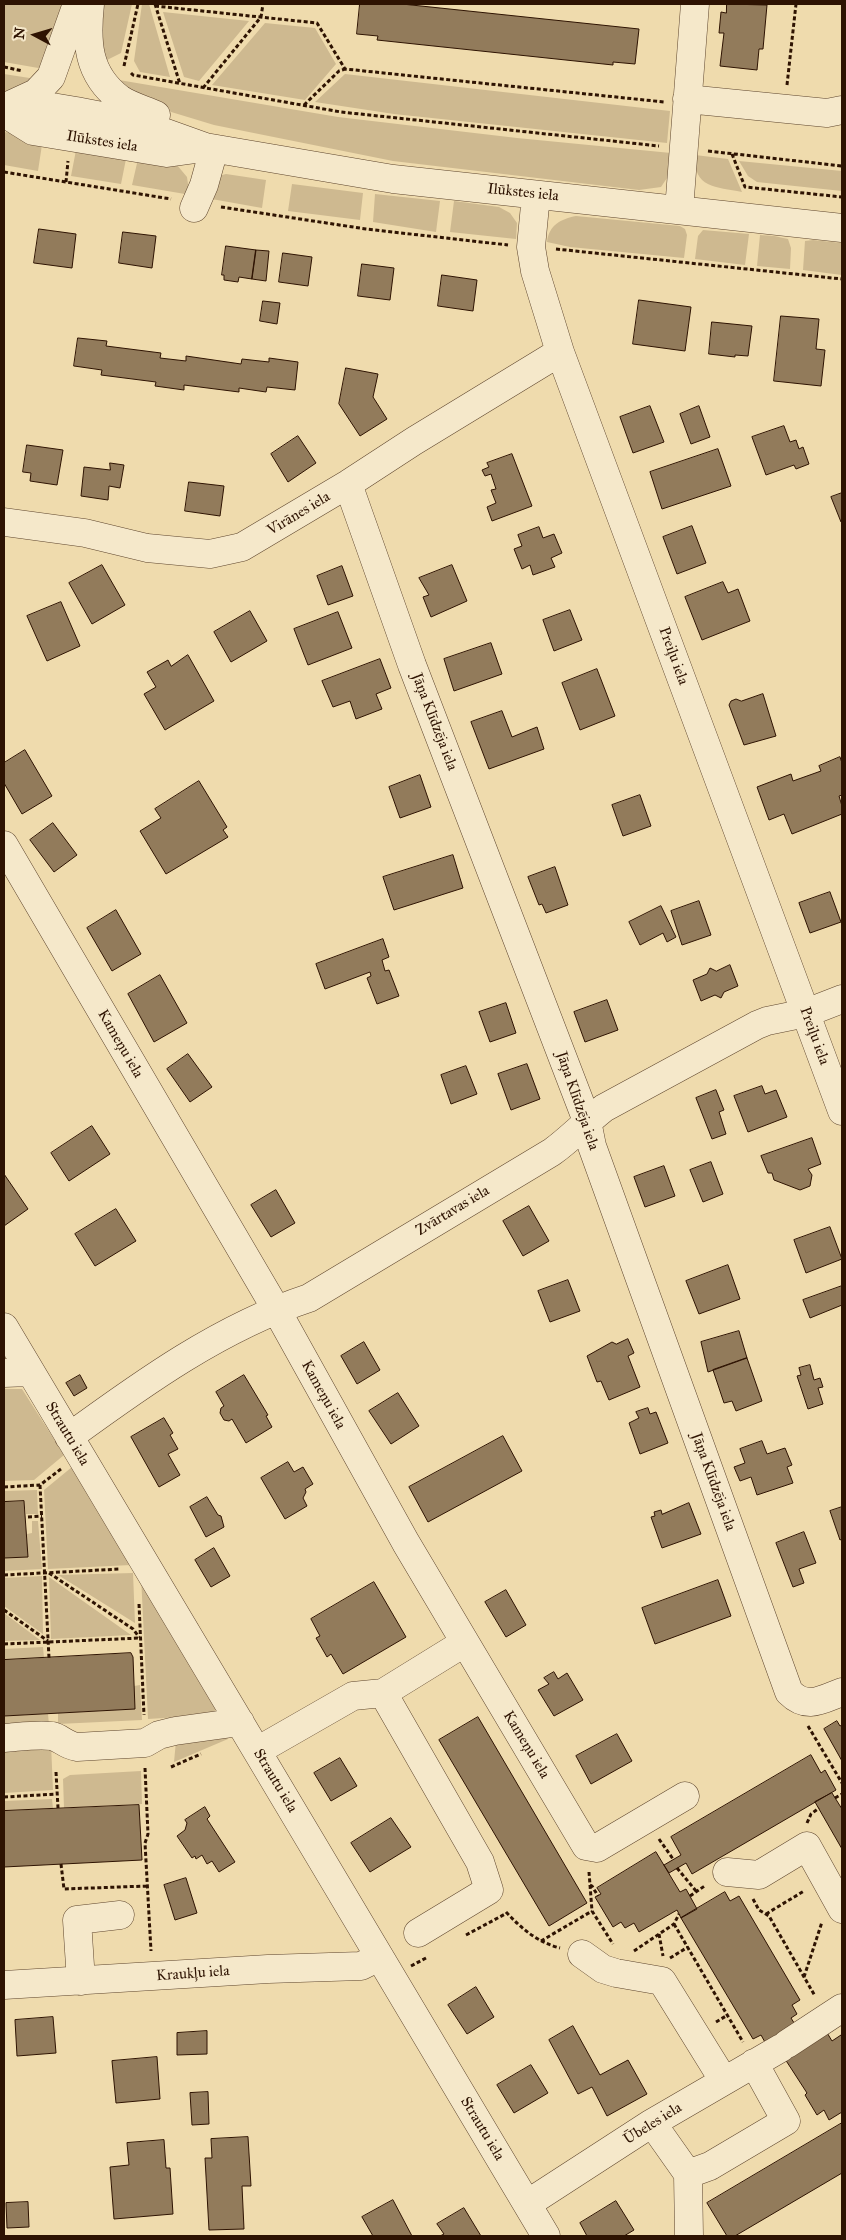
<!DOCTYPE html>
<meta charset="utf-8">
<style>
body{margin:0}
#map{position:relative;width:846px;height:2240px;overflow:hidden;background:#efdbad;font-family:"IM FELL Great Primer",serif}
canvas{display:block}
.frame{position:absolute;inset:0;border:5px solid #2e1302;pointer-events:none}
.north{position:absolute;left:10px;top:10px;width:50px;height:50px;-webkit-text-stroke:4px #f5e8ca;paint-order:stroke;rotate:276deg;font-size:14px;font-weight:700;line-height:20px;text-align:center;color:#2e1302}
.north::after{content:'';display:block;margin:auto;width:18px;height:22px;background:#2e1302;clip-path:polygon(50% 0,100% 100%,50% 72%,0 100%)}
</style>
<div id="map">
<canvas width="846" height="2240"></canvas>
<div class="frame"></div>
<div class="north">N</div>
</div>
<script>
const ctx = document.querySelector('canvas').getContext('2d');
ctx.lineJoin = 'round';
function fillPath(path, color) { ctx.fillStyle = color; ctx.fill(path, 'evenodd'); }
function trace(path, color, width, dash) { ctx.strokeStyle = color; ctx.lineWidth = width; ctx.lineCap = dash ? 'butt' : 'round'; ctx.setLineDash(dash || []); ctx.stroke(path); }
function drawText(font, color, halo, rows, align = 'center') {
  ctx.font = font + ' "IM FELL Great Primer",serif'; ctx.lineWidth = 4; ctx.setLineDash([]); ctx.textBaseline = 'middle'; ctx.strokeStyle = halo; ctx.fillStyle = color; for (const [text, x, y, turn = 0] of rows) {
    ctx.save(); ctx.translate(x, y); ctx.rotate((+turn || 0) * Math.PI / 180); ctx.textAlign = isNaN(turn) ? turn : align; if (halo) ctx.strokeText(text, 0, 0); ctx.fillText(text, 0, 0); ctx.restore();
  }
}
const green = new Path2D(`
 M 4,4 L 67,4 L 44,69 L 4,62 Z
 M 99,4 L 132,4 L 121,53 L 101,63 Z
 M 142,4 L 149,4 L 170,77 L 140,72 L 134,61 Z
 M 163,12 L 249,21 L 199,81 L 184,77 Z
 M 265,23 L 315,28 L 336,64 L 305,100 L 212,85 Z
 M 4,74 L 36,79 L 19,89 L 5,91 Z
 M 345,74 L 670,111 L 667,143 L 394,114 L 315,102 Z
 M 113,79 L 338,117 L 517,138 L 671,153 L 669,175 L 661,187 L 639,190 L 393,161 L 214,125 L 135,101 Z
 M 4,132 L 43,138 L 38,171 L 4,165 Z
 M 77,145 L 127,154 L 121,184 L 71,176 Z
 M 695,155 L 728,159 L 742,192 C 716,187 693,188 695,155 Z
 M 138,159 L 177,165 L 187,177 L 189,191 L 185,194 L 132,185 Z
 M 739,161 L 842,171 L 842,191 L 757,182 L 748,176 Z
 M 226,174 L 266,180 L 262,208 L 206,198 L 218,176 Z
 M 292,184 L 363,193 L 360,220 L 288,211 Z
 M 375,194 L 440,201 L 436,232 L 373,222 Z
 M 454,201 L 499,207 L 510,213 L 517,223 L 516,239 L 450,232 Z
 M 576,216 L 680,226 L 685,229 L 687,235 L 684,258 L 570,247 L 547,242 C 549,225 561,219 576,216 Z
 M 703,230 L 749,234 L 745,265 L 695,259 L 698,236 Z
 M 760,235 L 774,236 L 788,239 L 791,248 L 790,269 L 757,266 Z
 M 813,240 L 842,243 L 842,275 L 803,270 L 805,241 Z
 M 4,1389 L 22,1389 L 64,1455 L 34,1480 L 4,1481 Z
 M 72,1467 L 131,1565 L 48,1569 L 44,1490 Z
 M 37,1490 L 38,1514 L 26,1514 L 24,1501 L 4,1502 L 4,1491 Z
 M 32,1521 L 38,1521 L 42,1569 L 4,1571 L 4,1558 L 27,1557 L 27,1534 L 32,1533 Z
 M 133,1573 L 135,1623 L 58,1575 Z
 M 42,1576 L 43,1634 L 4,1606 L 4,1578 Z
 M 141,1576 L 216,1709 L 212,1715 L 148,1719 Z
 M 49,1577 L 131,1635 L 51,1639 Z
 M 4,1613 L 40,1640 L 4,1641 Z
 M 43,1647 L 44,1658 L 4,1660 L 4,1649 Z
 M 140,1685 L 142,1720 L 58,1724 L 58,1713 L 134,1709 L 134,1686 Z
 M 48,1714 L 49,1725 L 4,1727 L 4,1716 Z
 M 223,1731 L 228,1739 L 174,1762 L 176,1741 Z
 M 51,1744 L 53,1790 L 4,1793 L 4,1746 Z
 M 141,1771 L 142,1804 L 64,1808 L 63,1779 L 70,1775 Z
 M 52,1799 L 53,1809 L 4,1811 L 4,1801 Z`);
const building = new Path2D(`
 M 360,4 L 402,4 L 639,29 L 635,64 L 613,62 L 613,65 L 377,40 L 378,36 L 357,34 Z
 M 727,4 L 767,5 L 763,49 L 759,49 L 757,70 L 720,66 L 724,33 L 719,33 L 721,12 L 726,13 Z
 M 39,229 L 76,234 L 72,268 L 34,263 Z
 M 123,232 L 156,236 L 152,268 L 119,263 Z
 M 226,246 L 256,250 L 252,279 L 239,277 L 238,282 L 224,280 L 224,275 L 222,275 Z
 M 256,250 L 269,251 L 266,281 L 252,279 Z
 M 283,253 L 312,257 L 308,286 L 279,282 Z
 M 362,264 L 394,268 L 390,300 L 358,296 Z
 M 442,275 L 477,280 L 473,311 L 438,306 Z
 M 639,300 L 691,307 L 685,351 L 633,344 Z
 M 263,301 L 280,303 L 277,324 L 260,321 Z
 M 781,316 L 819,319 L 816,349 L 825,350 L 821,386 L 774,381 Z
 M 712,322 L 752,326 L 748,356 L 735,355 L 735,357 L 709,354 Z
 M 78,338 L 107,341 L 106,346 L 161,353 L 160,358 L 186,361 L 186,356 L 241,364 L 242,359 L 269,362 L 269,358 L 298,362 L 295,390 L 267,387 L 266,392 L 239,388 L 239,392 L 184,385 L 184,390 L 155,386 L 156,382 L 101,375 L 102,370 L 74,366 Z
 M 346,368 L 378,374 L 373,397 L 387,419 L 360,436 L 339,404 Z
 M 650,406 L 664,442 L 633,453 L 620,417 Z
 M 699,406 L 710,437 L 691,444 L 680,414 Z
 M 784,426 L 790,442 L 796,440 L 799,449 L 803,447 L 809,464 L 796,469 L 794,465 L 766,475 L 752,437 Z
 M 298,436 L 316,463 L 288,482 L 271,454 Z
 M 27,445 L 63,450 L 57,485 L 30,481 L 31,473 L 23,472 Z
 M 718,449 L 731,486 L 662,509 L 650,472 Z
 M 512,454 L 532,506 L 492,521 L 487,507 L 496,503 L 491,490 L 496,489 L 491,474 L 485,476 L 482,470 L 489,467 L 487,463 Z
 M 110,463 L 124,465 L 120,488 L 109,486 L 108,500 L 81,496 L 84,467 L 110,470 Z
 M 189,482 L 224,486 L 220,516 L 185,511 Z
 M 842,493 L 842,522 L 841,522 L 831,497 Z
 M 692,526 L 706,563 L 677,574 L 663,537 Z
 M 539,527 L 543,538 L 554,534 L 562,553 L 551,558 L 555,567 L 533,575 L 530,565 L 522,569 L 514,549 L 522,546 L 518,535 Z
 M 102,565 L 125,605 L 92,624 L 69,583 Z
 M 452,565 L 467,601 L 431,617 L 423,597 L 429,595 L 419,578 Z
 M 342,566 L 353,596 L 328,605 L 317,576 Z
 M 723,582 L 728,593 L 738,589 L 750,621 L 702,640 L 685,597 Z
 M 61,602 L 80,646 L 47,661 L 27,616 Z
 M 570,610 L 582,640 L 554,651 L 543,620 Z
 M 250,611 L 267,641 L 231,662 L 214,632 Z
 M 338,612 L 352,648 L 308,665 L 294,629 Z
 M 491,643 L 502,674 L 454,691 L 444,659 Z
 M 188,655 L 214,701 L 165,730 L 144,694 L 156,687 L 147,672 L 168,660 L 171,666 Z
 M 380,659 L 391,688 L 376,694 L 382,709 L 356,719 L 350,701 L 333,707 L 322,681 Z
 M 597,669 L 615,716 L 580,730 L 562,683 Z
 M 763,694 L 776,736 L 744,745 L 729,705 L 731,701 L 736,699 L 741,701 Z
 M 502,711 L 512,737 L 537,727 L 544,749 L 489,769 L 471,722 Z
 M 25,750 L 52,796 L 22,814 L 4,783 L 4,763 Z
 M 840,757 L 842,763 L 842,795 L 839,796 L 842,806 L 842,814 L 792,834 L 784,814 L 769,820 L 757,787 L 791,774 L 793,781 L 821,771 L 819,766 Z
 M 420,775 L 431,807 L 400,818 L 389,787 Z
 M 199,781 L 227,827 L 223,830 L 228,837 L 166,874 L 140,831 L 161,818 L 155,809 Z
 M 640,795 L 651,826 L 623,836 L 612,805 Z
 M 53,823 L 77,855 L 54,872 L 30,840 Z
 M 453,855 L 463,888 L 394,910 L 383,877 Z
 M 555,867 L 568,905 L 546,913 L 542,904 L 539,905 L 528,877 Z
 M 830,892 L 841,922 L 810,933 L 799,903 Z
 M 699,901 L 711,935 L 682,945 L 671,911 Z
 M 661,906 L 676,937 L 667,942 L 663,933 L 640,945 L 629,922 Z
 M 116,910 L 141,954 L 112,971 L 87,928 Z
 M 383,939 L 389,957 L 382,960 L 385,971 L 389,970 L 399,996 L 377,1004 L 367,978 L 371,976 L 370,972 L 325,989 L 316,964 Z
 M 730,965 L 738,986 L 724,992 L 721,998 L 715,995 L 701,1001 L 693,980 L 707,974 L 710,968 L 716,971 Z
 M 160,975 L 187,1023 L 154,1042 L 128,994 Z
 M 607,1000 L 618,1030 L 585,1042 L 574,1012 Z
 M 506,1003 L 516,1033 L 490,1042 L 479,1012 Z
 M 188,1054 L 212,1087 L 190,1102 L 167,1069 Z
 M 527,1064 L 540,1099 L 511,1110 L 498,1074 Z
 M 466,1066 L 477,1094 L 451,1104 L 441,1075 Z
 M 762,1086 L 765,1094 L 776,1090 L 787,1117 L 748,1132 L 734,1096 Z
 M 716,1090 L 724,1110 L 719,1112 L 726,1134 L 712,1139 L 696,1098 Z
 M 92,1126 L 110,1154 L 69,1181 L 51,1153 Z
 M 812,1138 L 821,1164 L 808,1169 L 812,1175 L 810,1186 L 800,1190 L 774,1180 L 772,1173 L 768,1173 L 761,1156 Z
 M 711,1162 L 723,1194 L 703,1202 L 690,1170 Z
 M 664,1166 L 675,1196 L 645,1207 L 634,1177 Z
 M 4,1174 L 28,1209 L 4,1226 Z
 M 276,1190 L 295,1223 L 271,1237 L 251,1205 Z
 M 529,1206 L 549,1241 L 523,1256 L 503,1221 Z
 M 116,1209 L 136,1241 L 95,1266 L 75,1234 Z
 M 830,1227 L 842,1259 L 806,1273 L 794,1240 Z
 M 728,1265 L 740,1299 L 699,1314 L 686,1281 Z
 M 568,1280 L 580,1311 L 550,1322 L 538,1291 Z
 M 842,1286 L 842,1305 L 810,1318 L 803,1300 Z
 M 739,1331 L 747,1358 L 708,1372 L 701,1342 Z
 M 628,1339 L 634,1353 L 628,1356 L 640,1387 L 609,1400 L 601,1381 L 597,1382 L 587,1356 L 612,1342 L 616,1344 Z
 M 364,1342 L 380,1370 L 357,1384 L 341,1356 Z
 M 747,1358 L 762,1401 L 736,1411 L 732,1401 L 724,1403 L 713,1370 Z
 M 810,1365 L 814,1380 L 820,1378 L 823,1387 L 818,1388 L 823,1404 L 808,1409 L 797,1376 L 801,1375 L 799,1368 Z
 M 80,1375 L 87,1388 L 74,1396 L 66,1383 Z
 M 244,1375 L 268,1415 L 266,1416 L 272,1427 L 246,1443 L 232,1419 L 229,1421 L 224,1420 L 220,1413 L 221,1408 L 224,1406 L 216,1392 Z
 M 398,1393 L 419,1426 L 391,1444 L 369,1411 Z
 M 648,1408 L 650,1414 L 656,1412 L 668,1443 L 640,1454 L 629,1423 L 639,1418 L 636,1412 Z
 M 164,1418 L 173,1433 L 170,1435 L 178,1449 L 168,1454 L 180,1475 L 159,1487 L 131,1437 Z
 M 503,1436 L 522,1471 L 428,1522 L 409,1487 Z
 M 762,1441 L 767,1454 L 785,1448 L 792,1465 L 787,1467 L 793,1483 L 757,1495 L 751,1477 L 740,1481 L 734,1467 L 745,1463 L 740,1449 Z
 M 288,1462 L 294,1472 L 303,1467 L 313,1484 L 305,1489 L 306,1492 L 303,1498 L 307,1506 L 285,1519 L 261,1478 Z
 M 207,1497 L 218,1515 L 221,1516 L 224,1527 L 206,1537 L 190,1507 Z
 M 24,1501 L 28,1557 L 4,1558 L 4,1502 Z
 M 689,1503 L 701,1534 L 662,1548 L 651,1517 L 655,1516 L 654,1512 L 661,1510 L 662,1514 Z
 M 842,1507 L 842,1539 L 840,1540 L 830,1511 Z
 M 804,1532 L 816,1563 L 799,1569 L 804,1583 L 793,1587 L 776,1543 Z
 M 214,1548 L 230,1576 L 211,1587 L 195,1560 Z
 M 718,1580 L 731,1616 L 655,1644 L 642,1608 Z
 M 374,1582 L 406,1637 L 343,1674 L 331,1654 L 327,1657 L 316,1638 L 320,1636 L 311,1619 Z
 M 506,1590 L 526,1625 L 506,1637 L 485,1602 Z
 M 131,1653 L 133,1657 L 135,1709 L 4,1716 L 4,1660 Z
 M 554,1672 L 558,1679 L 567,1673 L 583,1700 L 554,1716 L 538,1690 L 549,1684 L 544,1678 Z
 M 478,1717 L 587,1903 L 549,1926 L 439,1740 Z
 M 837,1721 L 840,1726 L 842,1725 L 842,1761 L 824,1729 Z
 M 617,1734 L 632,1761 L 591,1784 L 576,1756 Z
 M 811,1755 L 821,1773 L 825,1770 L 836,1790 L 692,1874 L 686,1863 L 669,1873 L 664,1865 L 681,1855 L 671,1837 Z
 M 340,1758 L 357,1786 L 331,1801 L 314,1773 Z
 M 832,1793 L 842,1809 L 842,1849 L 815,1802 Z
 M 139,1805 L 142,1860 L 4,1867 L 4,1811 Z
 M 205,1807 L 210,1816 L 207,1819 L 235,1862 L 219,1872 L 212,1861 L 207,1864 L 202,1855 L 196,1859 L 195,1856 L 192,1858 L 177,1836 L 185,1830 L 187,1823 L 185,1820 Z
 M 391,1818 L 411,1847 L 370,1872 L 351,1843 Z
 M 656,1852 L 680,1892 L 686,1889 L 697,1909 L 681,1918 L 677,1910 L 639,1932 L 634,1923 L 625,1928 L 621,1922 L 613,1927 L 595,1897 L 601,1894 L 597,1888 Z
 M 186,1878 L 197,1913 L 175,1920 L 164,1885 Z
 M 725,1892 L 730,1901 L 739,1896 L 800,2000 L 792,2005 L 797,2014 L 791,2018 L 796,2026 L 766,2044 L 761,2035 L 753,2039 L 681,1918 Z
 M 476,1987 L 494,2017 L 467,2034 L 448,2005 Z
 M 53,2017 L 56,2053 L 17,2056 L 15,2020 Z
 M 573,2026 L 600,2075 L 628,2060 L 647,2094 L 607,2116 L 592,2087 L 578,2094 L 549,2040 Z
 M 207,2031 L 207,2054 L 177,2055 L 177,2033 Z
 M 826,2031 L 832,2041 L 841,2035 L 842,2038 L 842,2112 L 829,2120 L 824,2110 L 817,2115 L 805,2095 L 807,2093 L 785,2059 Z
 M 157,2057 L 160,2099 L 116,2103 L 112,2061 Z
 M 531,2065 L 548,2093 L 514,2113 L 497,2085 Z
 M 208,2092 L 209,2124 L 192,2125 L 190,2093 Z
 M 842,2123 L 842,2173 L 735,2236 L 727,2236 L 707,2203 Z
 M 248,2137 L 251,2186 L 242,2186 L 244,2229 L 209,2230 L 205,2158 L 212,2158 L 211,2139 Z
 M 164,2140 L 166,2168 L 170,2168 L 173,2214 L 114,2219 L 110,2167 L 129,2165 L 127,2143 Z
 M 393,2200 L 412,2236 L 373,2236 L 362,2217 Z
 M 616,2201 L 634,2230 L 624,2236 L 587,2236 L 580,2223 Z
 M 28,2202 L 29,2227 L 7,2228 L 6,2203 Z
 M 464,2208 L 481,2236 L 440,2236 L 444,2234 L 437,2224 Z`);
const path = new Path2D(`
 M 155,4 L 180,84
 M 155,6 L 317,23 L 345,69 L 664,102
 M 124,66 L 138,4
 M 4,67 L 23,71
 M 131,73 L 133,75 L 341,112 L 659,146
 M 787,85 L 796,4
 M 203,88 L 261,17 L 263,4
 M 304,105 L 339,71 L 345,69
 M 708,151 L 842,166
 M 732,154 L 745,187 L 842,197
 M 4,172 L 171,199
 M 66,182 L 68,161
 M 221,207 L 366,229 L 508,245
 M 556,249 L 842,279
 M 40,1485 L 49,1658
 M 4,1487 L 40,1485 L 61,1469
 M 28,1517 L 42,1516
 M 49,1573 L 133,1629 L 139,1637
 M 4,1575 L 120,1569
 M 139,1604 L 144,1715
 M 4,1610 L 48,1641
 M 4,1644 L 140,1638
 M 808,1726 L 842,1783
 M 171,1767 L 201,1754
 M 145,1768 L 148,1834 L 145,1843 L 151,1951
 M 56,1772 L 58,1808
 M 4,1797 L 57,1794
 M 835,1798 L 842,1794
 M 807,1823 L 811,1814 L 819,1808
 M 659,1839 L 673,1859
 M 61,1864 L 64,1889 L 147,1886
 M 677,1868 L 696,1891
 M 589,1872 L 592,1911 L 613,1944
 M 590,1885 L 592,1886 L 598,1896
 M 690,1896 L 706,1885
 M 753,1899 L 759,1910 L 769,1916 L 815,1996
 M 506,1912 C 522,1929 537,1942 560,1948
 M 766,1914 L 804,1891
 M 674,1924 L 743,2042
 M 659,1934 L 663,1956
 M 466,1935 L 507,1913
 M 541,1941 L 592,1911
 M 634,1951 L 674,1924 L 679,1914
 M 670,1958 L 688,1947
 M 411,1966 L 426,1958
 M 804,1977 L 822,1922
 M 716,2022 L 726,2016`);
const minor = new Path2D(`
 M 90,4 C 86,42 87,74 120,99 C 130,106 145,110 156,115
 M 687,99 L 827,113 L 842,110
 M 10,105 L 36,93 L 51,77 L 77,4
 M 4,109 L 40,105 L 76,111 L 138,123 L 205,147 L 393,179 L 842,228
 M 4,113 L 33,131 L 167,153 L 196,149
 M 536,195 L 531,247 L 535,271 L 560,352 L 842,1111
 M 194,208 L 204,185 L 214,149
 M 679,210 L 695,4
 M 348,484 L 412,665 L 587,1121 L 592,1146 L 789,1692 C 807,1710 821,1700 842,1692
 M 4,522 L 85,533 L 147,548 L 210,554 L 242,547 L 348,484 L 414,441 L 560,352
 M 4,845 L 276,1309 L 406,1543 L 586,1846 L 597,1848 L 685,1796
 M 4,1327 L 546,2236
 M 4,1373 L 30,1372
 M 69,1437 C 143,1383 221,1327 309,1298 L 552,1152 C 570,1139 586,1122 604,1108 L 757,1025 L 767,1021 L 806,1013 L 842,999
 M 383,1693 L 480,1862 L 489,1890 L 418,1933
 M 4,1738 C 19,1737 37,1734 52,1736 C 61,1738 65,1745 77,1747 L 145,1743 L 159,1735 L 175,1731 L 240,1722
 M 257,1751 L 353,1696 L 383,1693 L 464,1643
 M 727,1872 L 759,1875 L 807,1846 L 842,1909
 M 582,1954 L 603,1969 L 616,1973 L 662,1981 L 724,2081
 M 81,1981 L 77,1920 L 120,1915
 M 4,1985 L 268,1969 L 361,1966 L 379,1957
 M 787,2044 L 842,2008
 M 652,2123 L 688,2174 L 710,2166 L 786,2121 L 754,2063
 M 688,2174 L 689,2236
 M 527,2204 L 652,2123 L 781,2048`);
const streetNames = [
 ["Ilūkstes iela",102,142,9],
 ["Ilūkstes iela",523,193,6],
 ["Virānes iela",299,514,-31],
 ["Preiļu iela",673,656,70],
 ["Jāņa Klīdzēja iela",434,722,69],
 ["Preiļu iela",814,1036,70],
 ["Kameņu iela",120,1044,60],
 ["Jāņa Klīdzēja iela",577,1101,71],
 ["Zvārtavas iela",453,1211,-31],
 ["Kameņu iela",323,1395,61],
 ["Strautu iela",67,1434,59],
 ["Jāņa Klīdzēja iela",713,1482,70],
 ["Kameņu iela",526,1745,59],
 ["Strautu iela",275,1781,59],
 ["Kraukļu iela",193,1974,-4],
 ["Ūbeles iela",653,2124,-32],
 ["Strautu iela",482,2129,59]
];
fillPath(green, '#ceb990');
fillPath(building, '#927b5b');
trace(building, '#2e1302', 1);
trace(minor, '#5e452d', 29);
trace(path, '#2e1302', 3, [4, 2.5]);
trace(minor, '#f5e8ca', 28);
drawText('15px', '#2e1302', '#f5e8ca', streetNames);
</script>
